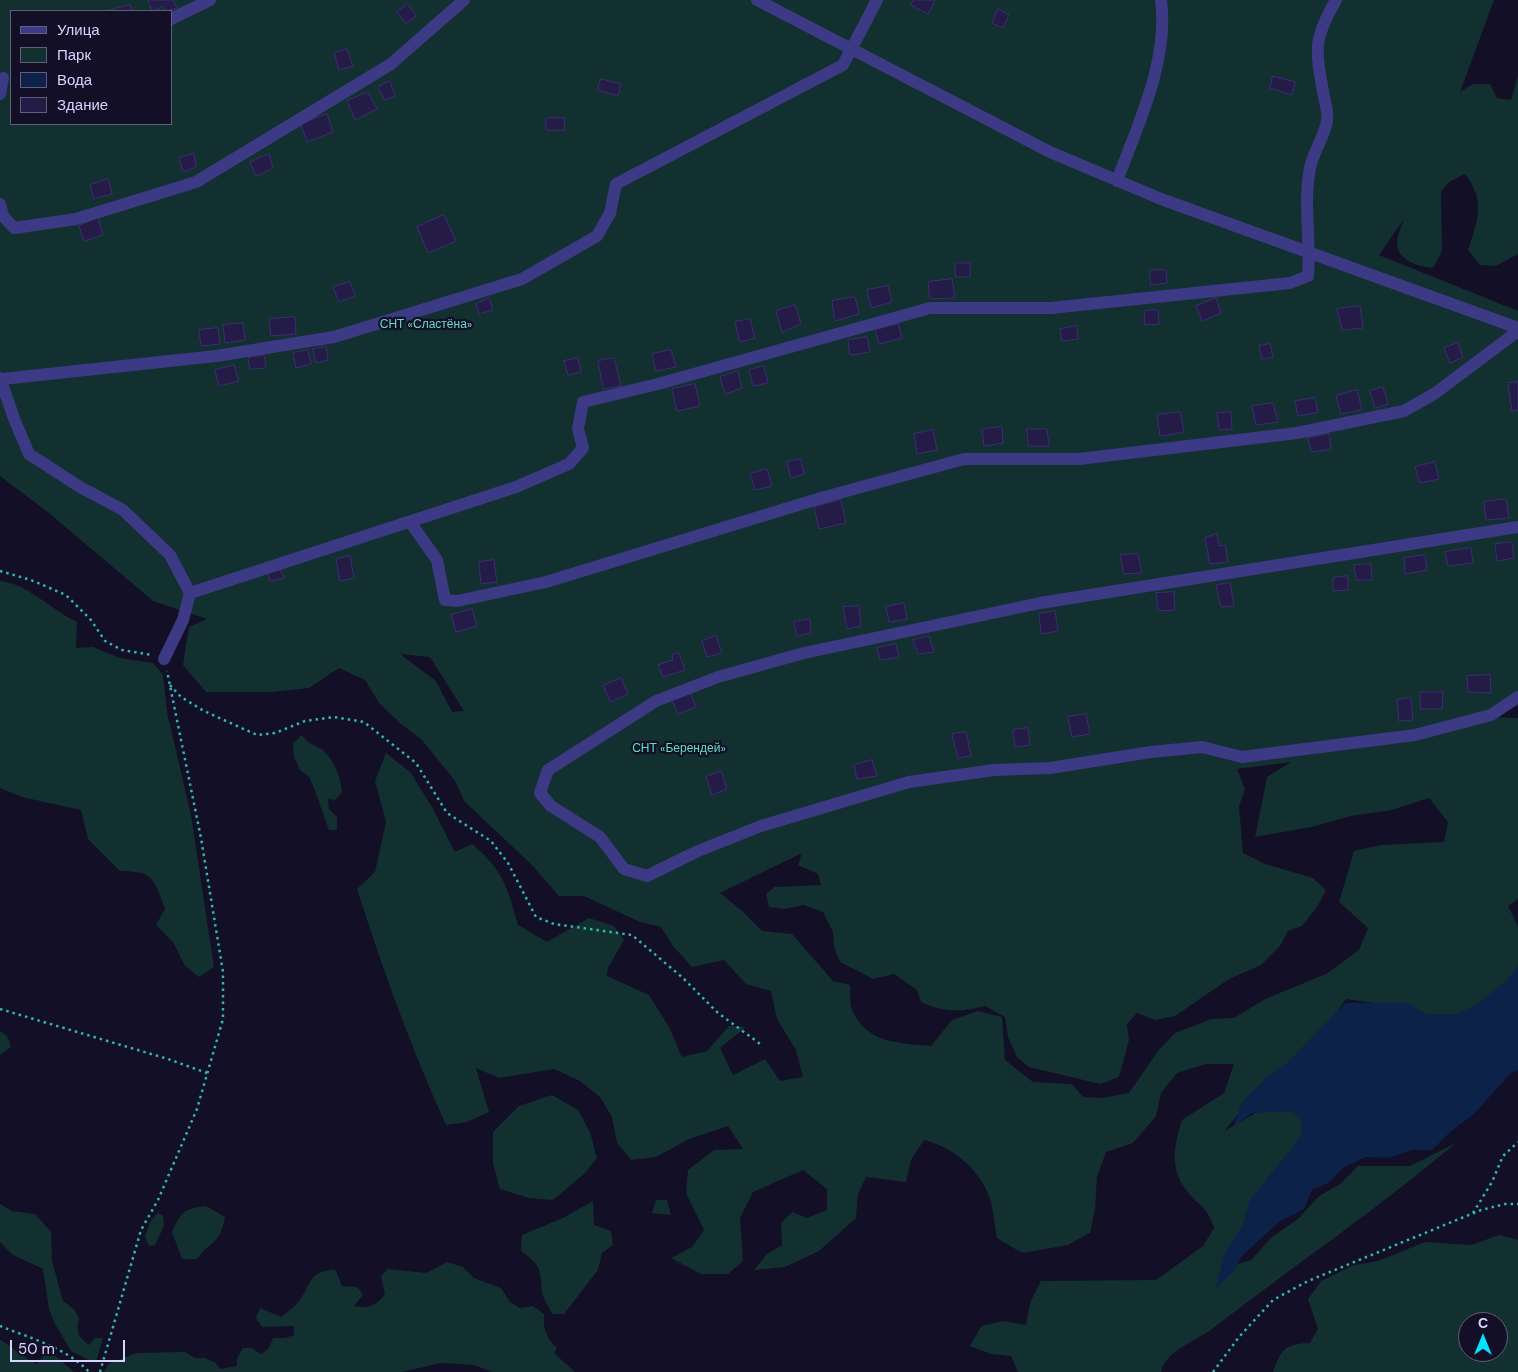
<!DOCTYPE html>
<meta charset="utf-8">
<style>
body{margin:0}
#map{position:relative;width:1518px;height:1372px;overflow:hidden;background:#130f26;font-family:"DM Sans",sans-serif}
canvas{display:block}
.legend{position:absolute;left:10px;top:10px;width:162px;height:115px;box-sizing:border-box;background:#130f26;border:1px solid #625e7d;margin:0;padding:6px 9px;list-style:none;font-size:15px;color:#d9d4ff}
.legend li{display:flex;align-items:center;gap:10px;height:25px}
.legend b{width:25px;border:1px solid #625e7d}
.north{position:absolute;left:1458px;top:1312px;width:50px;height:50px;box-sizing:border-box;background:#130f26;border:1px solid #625e7d;border-radius:50%;rotate:0deg;font-size:14px;font-weight:700;line-height:20px;text-align:center;color:#d9d4ff}
.north::after{content:'';display:block;margin:auto;width:18px;height:22px;background:#00e5ff;clip-path:polygon(50% 0,100% 100%,50% 72%,0 100%)}
.scale{position:absolute;left:10px;top:1340px;width:115px;height:22px;box-sizing:border-box;border:2px solid #d9d4ff;border-top:0;padding-left:6px;font-size:15px;line-height:18px;white-space:nowrap;color:#d9d4ff;-webkit-text-stroke:4px #130f26;paint-order:stroke}
</style>
<div id="map">
<canvas width="1518" height="1372"></canvas>
<ul class="legend">
<li><b style="height:6px;background:#3d3a85"></b>Улица</li>
<li><b style="height:14px;background:#12302f"></b>Парк</li>
<li><b style="height:14px;background:#0c2248"></b>Вода</li>
<li><b style="height:14px;background:#241b47"></b>Здание</li>
</ul>
<div class="north">С</div>
<div class="scale">50 m</div>
</div>
<script>
const ctx = document.querySelector('canvas').getContext('2d');
ctx.lineJoin = 'round';
function fillPath(path, color) { ctx.fillStyle = color; ctx.fill(path, 'evenodd'); }
function trace(path, color, width, dash) { ctx.strokeStyle = color; ctx.lineWidth = width; ctx.lineCap = dash ? 'butt' : 'round'; ctx.setLineDash(dash || []); ctx.stroke(path); }
function drawText(font, color, halo, rows, align = 'center') {
  ctx.font = font + ' "DM Sans",sans-serif'; ctx.lineWidth = 4.5; ctx.setLineDash([]); ctx.textBaseline = 'middle'; ctx.strokeStyle = halo; ctx.fillStyle = color; for (const [text, x, y, turn = 0] of rows) {
    ctx.save(); ctx.translate(x, y); ctx.rotate((+turn || 0) * Math.PI / 180); ctx.textAlign = isNaN(turn) ? turn : align; if (halo) ctx.strokeText(text, 0, 0); ctx.fillText(text, 0, 0); ctx.restore();
  }
}
const green = new Path2D(`
 M 0,0 L 1494,0 L 1460,92 L 1473,84 L 1490,84 L 1497,98 L 1511,100 L 1518,75 L 1518,254 L 1496,266 L 1480,265 L 1468,250 C 1478,220 1486,201 1465,174 L 1449,182 L 1441,192 L 1442,251 L 1433,268 C 1419,267 1396,260 1397,242 C 1397,235 1402,226 1404,219 L 1379,255 L 1518,311 L 1518,705 L 1489,717 L 1518,718 L 1518,899 L 1508,906 L 1518,926 L 1518,972 L 1460,1019 L 1425,1018 L 1402,1007 L 1346,999 L 1311,1048 L 1248,1103 L 1224,1131 L 1275,1102 L 1295,1102 L 1308,1124 L 1223,1269 L 1251,1260 L 1272,1237 L 1298,1219 L 1319,1196 L 1340,1184 L 1358,1166 L 1410,1166 L 1456,1143 C 1378,1209 1293,1266 1212,1329 C 1195,1342 1167,1349 1161,1372 L 1018,1372 L 1011,1356 L 991,1354 L 970,1346 L 981,1326 L 1003,1321 L 1026,1325 L 1030,1303 L 1041,1281 L 1156,1280 L 1203,1246 L 1214,1228 C 1206,1204 1200,1208 1187,1191 C 1169,1169 1174,1145 1182,1120 L 1224,1093 L 1234,1064 L 1206,1064 L 1177,1073 L 1161,1093 L 1156,1116 L 1133,1143 L 1106,1152 L 1097,1177 L 1095,1209 L 1090,1233 L 1068,1245 L 1022,1253 L 997,1238 C 994,1223 993,1202 986,1189 C 973,1164 951,1147 924,1140 L 911,1160 L 906,1182 L 866,1177 L 858,1194 L 856,1218 L 819,1251 L 785,1267 L 754,1270 L 767,1254 L 782,1245 L 781,1223 L 792,1212 L 807,1218 L 827,1210 L 827,1189 L 803,1170 L 753,1192 L 740,1218 L 743,1261 L 728,1274 L 701,1274 L 671,1258 L 692,1247 L 704,1230 L 686,1193 L 688,1170 L 714,1150 L 743,1149 L 728,1126 L 689,1139 L 656,1157 L 631,1160 L 617,1143 L 612,1117 L 600,1097 L 580,1081 L 554,1069 L 499,1078 L 476,1068 L 489,1112 L 467,1122 L 446,1125 C 411,1048 383,970 357,889 L 375,872 L 386,822 L 375,781 L 386,753 L 411,773 L 432,807 L 455,852 L 472,844 C 503,870 507,886 518,925 L 547,942 L 589,918 L 614,926 L 624,940 L 608,968 L 607,976 L 649,995 L 669,1027 L 682,1057 L 707,1051 L 729,1026 L 746,1027 L 720,1048 L 733,1075 L 765,1059 L 780,1081 L 803,1077 L 796,1050 L 777,1019 L 771,991 L 746,984 L 724,960 L 692,967 L 673,946 L 661,927 L 640,922 L 584,896 L 559,896 L 532,865 L 465,802 L 455,781 L 422,740 L 401,724 L 379,703 L 365,680 L 339,668 L 309,688 L 273,692 L 206,692 L 183,665 L 189,627 L 207,619 L 153,601 L 49,513 L 0,476 ZM 11,11 L 171,11 L 171,124 L 11,124 ZM 400,654 L 430,657 L 464,711 L 452,712 L 436,681 ZM 1291,762 L 1267,777 L 1255,837 L 1311,827 L 1351,816 L 1392,810 L 1429,798 L 1448,822 L 1444,842 L 1381,845 L 1354,851 L 1339,902 L 1368,928 L 1359,950 L 1326,974 L 1265,999 L 1234,1018 L 1211,1019 L 1175,1033 L 1158,1051 L 1129,1093 L 1102,1098 L 1083,1097 L 1072,1084 L 1033,1082 L 1005,1060 L 1002,1017 L 978,1011 L 952,1020 L 931,1046 C 901,1043 868,1044 853,1012 C 849,1005 851,993 850,985 L 833,981 L 792,934 L 762,931 L 742,911 L 720,893 L 802,853 L 798,865 L 818,874 L 821,885 L 774,887 L 766,894 L 769,907 L 785,909 L 803,905 L 823,912 L 833,932 L 834,947 L 840,962 L 873,979 L 894,974 L 917,990 L 921,1002 C 944,1013 962,1012 985,1006 L 1005,1017 L 1008,1037 L 1017,1057 L 1029,1067 L 1100,1084 L 1119,1077 L 1129,1040 L 1127,1024 L 1137,1013 L 1155,1020 L 1175,1016 L 1229,979 L 1261,965 L 1280,946 L 1288,931 L 1302,926 L 1317,907 L 1326,890 L 1313,878 L 1265,864 L 1243,853 L 1239,806 L 1245,789 L 1237,769 Z
 M 0,581 C 29,584 51,610 77,622 L 76,648 L 93,647 L 120,658 L 153,663 L 163,675 L 167,712 L 191,815 L 214,967 L 199,977 L 185,966 L 173,942 L 156,925 L 165,909 C 154,879 154,871 120,871 L 88,839 L 81,810 L 22,797 L 0,788 Z
 M 302,735 C 309,745 311,743 321,749 C 332,755 342,780 342,792 L 335,800 L 328,799 L 329,809 L 337,817 L 337,830 L 329,830 L 314,788 L 309,777 L 300,770 L 294,757 L 293,743 Z
 M 0,1031 L 7,1036 L 11,1047 L 0,1055 Z
 M 552,1095 L 578,1110 L 590,1132 L 597,1158 L 585,1173 L 553,1200 L 529,1198 L 500,1189 L 493,1164 L 493,1132 L 519,1106 Z
 M 656,1200 L 667,1200 L 671,1215 L 652,1213 Z
 M 593,1201 L 594,1225 L 611,1231 L 613,1245 L 602,1253 L 598,1270 L 564,1314 L 552,1314 C 549,1307 543,1299 542,1292 C 540,1269 541,1265 521,1251 L 522,1235 L 563,1218 Z
 M 0,1204 L 12,1211 L 35,1214 L 51,1232 L 52,1261 L 63,1301 L 74,1309 L 79,1318 C 76,1332 78,1337 89,1345 L 95,1338 L 103,1338 L 97,1359 L 91,1361 L 71,1351 L 54,1322 L 49,1309 L 43,1269 L 13,1255 L 0,1242 Z
 M 206,1206 L 225,1217 C 220,1245 212,1239 197,1259 L 182,1259 L 172,1232 C 181,1212 183,1209 206,1206 Z
 M 158,1213 L 163,1216 L 164,1226 L 155,1245 L 149,1246 L 145,1237 C 148,1227 150,1219 158,1213 Z
 M 1499,1235 L 1518,1240 L 1518,1372 L 1273,1372 C 1281,1349 1285,1344 1310,1343 L 1318,1329 L 1308,1299 L 1321,1281 L 1354,1265 L 1378,1261 L 1425,1242 L 1471,1245 ZM 1468,1322 L 1498,1322 L 1498,1352 L 1468,1352 Z
 M 447,1262 L 463,1267 L 474,1278 L 501,1288 L 510,1302 L 520,1308 L 533,1306 L 544,1314 C 543,1329 546,1338 557,1348 L 554,1353 L 575,1372 L 492,1372 L 474,1365 L 441,1363 L 402,1372 L 104,1372 L 108,1364 L 136,1353 L 185,1352 L 195,1358 L 205,1358 L 216,1363 L 220,1369 L 237,1366 L 237,1358 L 243,1348 L 251,1348 L 261,1354 L 269,1348 L 273,1338 L 285,1338 L 294,1335 L 294,1326 L 262,1327 L 256,1318 L 260,1308 L 281,1317 C 287,1312 295,1307 299,1301 C 313,1282 307,1273 335,1269 L 342,1286 L 357,1287 L 363,1295 L 354,1306 C 368,1309 376,1306 385,1294 L 381,1277 L 387,1269 L 426,1273 Z
 M 0,1340 C 14,1347 23,1358 37,1364 L 45,1354 L 53,1354 L 74,1372 L 0,1372 Z`);
const water = new Path2D(`
 M 1518,965 L 1518,1070 L 1510,1074 L 1473,1115 L 1450,1132 L 1432,1150 L 1412,1150 L 1388,1158 L 1366,1157 L 1344,1167 L 1330,1182 L 1312,1190 L 1304,1209 L 1279,1222 L 1241,1257 L 1234,1271 L 1215,1290 L 1224,1255 L 1243,1224 L 1250,1200 L 1301,1136 L 1301,1119 L 1291,1111 L 1252,1113 L 1233,1127 L 1242,1102 L 1266,1078 L 1287,1063 L 1345,1003 L 1408,1003 L 1426,1014 L 1458,1014 L 1482,1001 L 1507,980 Z`);
const building = new Path2D(`
 M 148,0 L 173,0 L 177,8 L 166,11 L 163,6 L 153,11 Z
 M 914,0 L 935,0 L 928,14 L 911,5 Z
 M 408,4 L 416,16 L 406,24 L 397,12 Z
 M 130,5 L 132,11 L 107,11 Z
 M 998,9 L 1009,15 L 1003,28 L 992,23 Z
 M 347,49 L 353,66 L 339,70 L 334,53 Z
 M 1273,76 L 1295,82 L 1292,95 L 1270,88 Z
 M 601,79 L 621,84 L 618,96 L 598,90 Z
 M 390,81 L 395,96 L 385,100 L 378,87 Z
 M 368,92 L 377,109 L 355,120 L 347,101 Z
 M 327,114 L 333,132 L 307,142 L 301,124 Z
 M 546,118 L 565,118 L 564,130 L 547,130 Z
 M 194,154 L 196,167 L 183,172 L 179,158 Z
 M 269,154 L 273,168 L 256,176 L 250,162 Z
 M 108,179 L 112,194 L 94,199 L 90,185 Z
 M 444,215 L 456,241 L 428,253 L 417,227 Z
 M 98,218 L 103,235 L 84,241 L 79,226 Z
 M 955,263 L 970,263 L 970,277 L 956,277 Z
 M 1150,270 L 1166,270 L 1167,283 L 1151,285 Z
 M 952,279 L 955,298 L 930,299 L 928,282 Z
 M 350,282 L 355,296 L 339,302 L 333,287 Z
 M 888,286 L 892,302 L 871,308 L 867,290 Z
 M 855,297 L 859,314 L 835,321 L 832,301 Z
 M 489,298 L 493,310 L 479,314 L 476,304 Z
 M 1216,298 L 1221,313 L 1202,321 L 1196,306 Z
 M 795,305 L 801,324 L 782,332 L 776,311 Z
 M 1360,306 L 1363,328 L 1342,330 L 1337,309 Z
 M 1158,310 L 1159,324 L 1145,325 L 1144,311 Z
 M 295,317 L 296,334 L 271,336 L 269,319 Z
 M 750,319 L 755,338 L 740,342 L 735,322 Z
 M 243,323 L 245,340 L 225,343 L 223,325 Z
 M 898,324 L 902,338 L 879,344 L 875,330 Z
 M 1077,326 L 1078,339 L 1062,341 L 1060,329 Z
 M 218,328 L 220,344 L 201,346 L 199,330 Z
 M 867,337 L 870,352 L 850,355 L 848,340 Z
 M 1458,343 L 1463,357 L 1450,363 L 1444,348 Z
 M 1270,344 L 1273,357 L 1262,359 L 1259,346 Z
 M 326,347 L 328,360 L 316,363 L 313,349 Z
 M 308,350 L 311,364 L 296,368 L 293,353 Z
 M 671,350 L 676,367 L 656,371 L 652,354 Z
 M 264,355 L 266,368 L 250,369 L 248,358 Z
 M 578,358 L 581,372 L 568,375 L 564,361 Z
 M 614,358 L 621,386 L 603,389 L 598,361 Z
 M 234,365 L 239,381 L 219,386 L 215,370 Z
 M 764,366 L 768,383 L 753,386 L 749,370 Z
 M 738,371 L 742,388 L 725,394 L 720,377 Z
 M 1518,382 L 1518,410 L 1512,411 L 1508,383 Z
 M 695,384 L 700,406 L 677,411 L 672,389 Z
 M 1383,387 L 1388,404 L 1375,408 L 1370,391 Z
 M 1357,390 L 1362,410 L 1341,414 L 1336,396 Z
 M 1315,398 L 1318,412 L 1298,416 L 1295,401 Z
 M 1273,403 L 1278,422 L 1256,425 L 1252,406 Z
 M 1180,412 L 1184,432 L 1160,436 L 1157,415 Z
 M 1231,412 L 1232,429 L 1219,430 L 1217,413 Z
 M 1002,427 L 1003,443 L 984,446 L 982,429 Z
 M 1027,429 L 1047,429 L 1049,446 L 1029,446 Z
 M 933,430 L 937,450 L 917,454 L 914,434 Z
 M 1329,434 L 1331,449 L 1311,452 L 1308,438 Z
 M 801,459 L 804,474 L 791,478 L 787,462 Z
 M 1435,462 L 1439,479 L 1420,483 L 1415,467 Z
 M 767,469 L 772,486 L 755,490 L 750,474 Z
 M 1506,499 L 1509,518 L 1486,520 L 1484,502 Z
 M 841,500 L 846,523 L 819,529 L 814,507 Z
 M 1217,534 L 1219,546 L 1225,545 L 1228,562 L 1210,564 L 1205,538 Z
 M 1512,542 L 1514,558 L 1497,561 L 1495,544 Z
 M 1471,548 L 1473,563 L 1448,566 L 1445,552 Z
 M 1138,554 L 1142,573 L 1124,574 L 1120,555 Z
 M 1425,555 L 1427,570 L 1405,574 L 1404,558 Z
 M 350,556 L 354,578 L 340,581 L 336,559 Z
 M 494,560 L 497,582 L 481,584 L 479,562 Z
 M 1371,564 L 1372,580 L 1356,580 L 1354,565 Z
 M 280,569 L 284,578 L 270,581 L 268,573 Z
 M 1348,576 L 1348,590 L 1333,591 L 1333,578 Z
 M 1230,583 L 1234,606 L 1221,607 L 1216,585 Z
 M 1174,592 L 1175,610 L 1158,611 L 1156,593 Z
 M 904,603 L 907,619 L 889,622 L 886,607 Z
 M 859,606 L 861,626 L 847,629 L 843,607 Z
 M 472,609 L 477,626 L 456,632 L 451,615 Z
 M 1055,611 L 1058,631 L 1041,634 L 1039,614 Z
 M 810,619 L 811,633 L 797,636 L 794,622 Z
 M 716,636 L 722,653 L 707,657 L 702,641 Z
 M 929,636 L 934,652 L 918,654 L 913,640 Z
 M 896,644 L 899,657 L 880,660 L 877,648 Z
 M 679,653 L 685,670 L 663,677 L 658,665 L 673,660 L 672,655 Z
 M 1490,675 L 1491,693 L 1468,692 L 1467,676 Z
 M 621,678 L 628,694 L 611,702 L 603,686 Z
 M 1420,692 L 1443,692 L 1442,709 L 1421,709 Z
 M 690,693 L 696,707 L 678,714 L 672,700 Z
 M 1411,698 L 1413,720 L 1399,721 L 1397,700 Z
 M 1086,714 L 1090,734 L 1072,737 L 1068,717 Z
 M 1028,728 L 1030,745 L 1015,747 L 1013,730 Z
 M 966,732 L 971,756 L 958,758 L 952,734 Z
 M 872,760 L 877,776 L 857,779 L 854,765 Z
 M 721,771 L 727,789 L 712,795 L 706,777 Z`);
const path = new Path2D(`
 M 0,571 L 31,580 L 66,595 L 91,620 L 105,641 L 122,650 L 152,655
 M 170,685 L 181,697 L 204,711 L 257,735 L 275,733 L 305,721 L 334,717 L 364,722 L 416,763 L 447,813 L 491,841 L 508,863 L 536,917 L 554,924 L 632,935 L 683,978 L 718,1013 L 763,1046
 M 0,1009 L 168,1059 L 207,1073
 M 1473,1213 L 1492,1182 L 1503,1156 L 1518,1142
 M 0,1326 C 30,1338 67,1348 89,1372
 M 100,1372 L 141,1230 L 158,1200 L 197,1109 L 223,1019 L 223,972 L 201,838 L 167,671
 M 1213,1372 L 1239,1337 L 1273,1300 L 1308,1281 L 1481,1210 L 1505,1204 L 1518,1204`);
const minor = new Path2D(`
 M 757,0 L 1050,152 L 1161,199 L 1518,328
 M 171,19 L 210,0
 M 0,94 L 3,78
 M 1117,181 C 1138,124 1169,61 1161,0
 M 0,204 L 3,216 L 14,228 L 76,219 L 196,182 L 391,64 L 464,0
 M 0,378 L 15,421 L 29,454 L 80,487 L 123,510 L 170,555 L 190,593
 M 2,379 L 216,356 L 334,337 L 522,279 L 597,236 L 610,213 L 616,184 L 843,65 L 877,0
 M 410,522 L 437,560 L 445,600 L 457,601 L 546,582 L 821,498 L 964,459 L 1079,459 L 1297,433 L 1404,411 L 1434,394 L 1518,331
 M 1518,527 L 1040,603 L 804,653 L 718,677 L 656,701 L 548,770 L 540,793 L 551,806 L 600,837 L 624,869 L 647,876 L 698,851 L 761,826 L 909,782 L 994,770 L 1050,768 L 1151,752 L 1202,747 L 1242,757 L 1415,735 L 1491,715 L 1518,697
 M 164,659 L 183,620 L 190,593 L 516,487 L 569,464 L 583,448 L 578,429 L 583,402 L 658,384 L 930,308 L 1051,308 L 1290,283 L 1308,276 C 1311,240 1303,204 1310,168 C 1313,152 1324,138 1327,121 C 1329,113 1324,100 1323,91 C 1315,48 1314,38 1336,0`);
const parkNames = [
 ["СНТ «Сластёна»",426,325],
 ["СНТ «Берендей»",679,749]
];
fillPath(green, '#12302f');
fillPath(water, '#0c2248');
fillPath(building, '#241b47');
trace(building, '#3b2d73', 1);
trace(path, '#2fb8b0', 2.5, [2.5, 4]);
trace(minor, '#3d3a85', 12);
drawText('12px', '#5fe0c0', '#130f26', parkNames);
</script>
